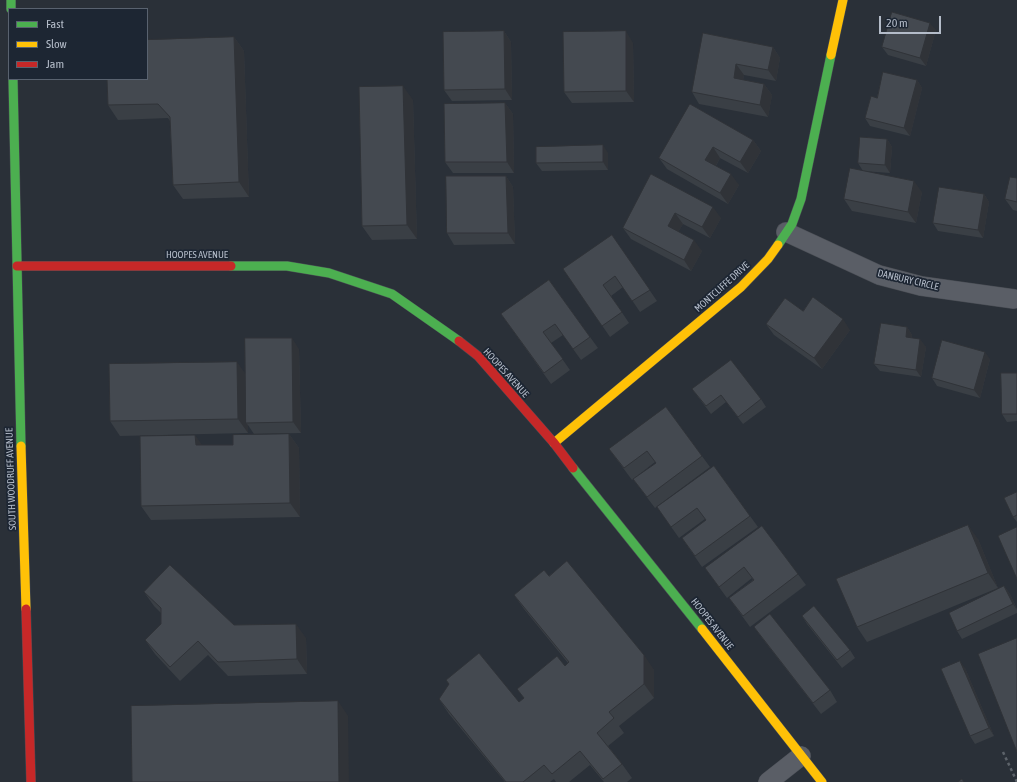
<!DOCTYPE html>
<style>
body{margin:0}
#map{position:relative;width:1017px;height:782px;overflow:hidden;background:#2a3038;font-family:"Asap Condensed",sans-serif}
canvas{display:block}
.legend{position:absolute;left:8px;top:8px;width:140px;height:72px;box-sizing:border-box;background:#1d2633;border:1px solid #59626f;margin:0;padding:5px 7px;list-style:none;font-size:12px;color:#b4bcc9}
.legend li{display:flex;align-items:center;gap:8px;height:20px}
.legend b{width:20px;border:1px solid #59626f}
.scale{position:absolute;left:879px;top:16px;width:62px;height:18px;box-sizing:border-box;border:2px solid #b4bcc9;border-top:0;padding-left:5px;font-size:12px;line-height:14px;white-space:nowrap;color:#b4bcc9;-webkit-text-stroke:3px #1d2633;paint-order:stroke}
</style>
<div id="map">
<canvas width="1017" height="782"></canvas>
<ul class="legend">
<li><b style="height:5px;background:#4caf50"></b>Fast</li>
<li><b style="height:5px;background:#ffc107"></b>Slow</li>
<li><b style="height:5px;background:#c62828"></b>Jam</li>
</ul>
<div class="scale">20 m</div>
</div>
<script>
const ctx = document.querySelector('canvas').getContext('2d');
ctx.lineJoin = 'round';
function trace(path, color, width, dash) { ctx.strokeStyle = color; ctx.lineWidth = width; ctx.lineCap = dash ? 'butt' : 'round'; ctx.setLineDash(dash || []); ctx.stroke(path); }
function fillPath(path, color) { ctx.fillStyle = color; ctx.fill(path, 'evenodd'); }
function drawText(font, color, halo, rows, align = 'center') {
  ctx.font = font + ' "Asap Condensed",sans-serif'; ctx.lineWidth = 3.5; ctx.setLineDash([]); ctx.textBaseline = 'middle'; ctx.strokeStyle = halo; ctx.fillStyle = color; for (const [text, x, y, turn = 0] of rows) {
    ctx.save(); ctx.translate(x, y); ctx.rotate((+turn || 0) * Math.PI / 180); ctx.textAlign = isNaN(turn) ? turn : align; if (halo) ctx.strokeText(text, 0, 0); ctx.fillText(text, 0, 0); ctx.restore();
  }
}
const path = new Path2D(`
 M 1003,752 L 1017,782`);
const street = new Path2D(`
 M 786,232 L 879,275 L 921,286 L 1014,299
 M 768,782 L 801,756`);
const fast = new Path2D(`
 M 11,0 L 11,9
 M 13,79 L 21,446
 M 778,245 L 792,224 L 801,199 L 831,55
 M 231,266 L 287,266 L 329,273 L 392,294 L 459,341
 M 573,468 L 702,629`);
const slow = new Path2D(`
 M 831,55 L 843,0
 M 554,443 L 741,287 L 768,259 L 778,245
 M 21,446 L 26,609
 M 702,629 L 822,782`);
const jam = new Path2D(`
 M 17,266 L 231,266
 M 459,341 L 478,356 L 554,443 L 573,468
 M 26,609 L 31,782`);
const wall = new Path2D(`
 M 936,30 L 926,66 L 888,55 L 882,47 Z
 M 504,31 L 511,42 L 512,100 L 452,101 L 444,90 Z
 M 703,33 L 773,47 L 780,58 L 776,81 L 744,75 L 743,80 L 764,84 L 772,95 L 768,117 L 699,104 L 692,92 Z
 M 234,37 L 244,51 L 249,197 L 183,199 L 173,185 L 170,121 L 168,118 L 118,120 L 108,105 Z
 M 633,43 L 634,102 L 572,103 L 564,92 Z
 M 917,80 L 922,88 L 910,136 L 870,126 L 865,118 Z
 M 413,100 L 417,239 L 372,240 L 362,226 Z
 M 505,103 L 513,114 L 514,173 L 453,173 L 445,162 Z
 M 690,104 L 753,140 L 761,151 L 748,173 L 720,158 L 716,166 L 739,185 L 728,204 L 667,169 L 659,158 Z
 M 887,139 L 892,147 L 890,173 L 863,171 L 858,163 Z
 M 608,153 L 608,170 L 542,171 L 536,163 Z
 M 651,174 L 721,218 L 710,238 L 683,224 L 678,232 L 702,251 L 691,271 L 631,239 L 623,228 Z
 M 506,176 L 513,187 L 515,244 L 454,245 L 447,233 Z
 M 1017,178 L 1017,211 L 1013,210 L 1005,199 Z
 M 922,192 L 916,223 L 852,211 L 844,199 Z
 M 984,194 L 989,202 L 983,238 L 938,231 L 933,223 Z
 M 612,235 L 657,301 L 640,312 L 623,287 L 611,296 L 629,323 L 610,337 L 563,269 Z
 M 549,280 L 598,348 L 581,360 L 563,335 L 551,343 L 570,370 L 551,384 L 501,314 Z
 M 766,324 L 850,330 L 822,369 L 774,335 Z
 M 907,327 L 912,335 L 912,338 L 926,347 L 921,377 L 880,371 L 874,364 Z
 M 299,349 L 301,433 L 254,434 L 248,425 L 248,433 L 120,436 L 110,421 L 246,374 Z
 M 990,359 L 980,398 L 937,386 L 932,378 Z
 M 1017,373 L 1017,421 L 1007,422 L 1002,414 Z
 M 692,389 L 761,399 L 766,407 L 743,424 L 726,402 L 711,414 Z
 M 666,407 L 710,467 L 655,508 L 633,479 L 656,463 L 655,462 L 632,480 L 609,449 Z
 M 289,434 L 299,448 L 300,517 L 151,520 L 141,506 L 233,445 Z
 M 714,466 L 758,527 L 702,567 L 682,538 L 706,521 L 705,519 L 679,538 L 657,507 Z
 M 1017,492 L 1017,522 L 1013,517 Z
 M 762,526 L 806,585 L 750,627 L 729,598 L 753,580 L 752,578 L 727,598 L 705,568 Z
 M 978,539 L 998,588 L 867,642 L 857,627 Z
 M 549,576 L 654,670 L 654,698 L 619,726 L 624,733 L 608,746 L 622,764 L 632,778 L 627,782 L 604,782 L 590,765 L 569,782 L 556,782 L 554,779 L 550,782 L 505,782 L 449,714 L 439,699 L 519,702 L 524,698 L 517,689 L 565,666 L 568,663 L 524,609 L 514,595 Z
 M 1004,586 L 1010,594 L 1017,609 L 1017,613 L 962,639 L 957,631 Z
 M 144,592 L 234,625 L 306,638 L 307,674 L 228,676 L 208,655 L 180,681 L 155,654 L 145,640 L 161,624 L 161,613 L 154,606 Z
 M 802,616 L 850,650 L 855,658 L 842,668 L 807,624 Z
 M 754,627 L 830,690 L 837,702 L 821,714 L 762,638 Z
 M 965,668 L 994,736 L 975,744 L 970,736 Z`);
const shadedWall = new Path2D(`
 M 930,23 L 936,30 L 926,66 L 920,58 Z
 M 504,31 L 511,42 L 512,100 L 505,89 Z
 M 626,31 L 633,43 L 634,102 L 626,91 Z
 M 234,37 L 244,51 L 249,197 L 239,182 Z
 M 773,47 L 780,58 L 776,81 L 768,70 Z
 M 736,64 L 744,75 L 741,89 L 734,78 Z
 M 917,80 L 922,88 L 910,136 L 904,128 Z
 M 764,84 L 772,95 L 768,117 L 760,105 Z
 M 403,86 L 413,100 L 417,239 L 407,225 Z
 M 505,103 L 513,114 L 514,173 L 507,162 Z
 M 887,139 L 892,147 L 890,173 L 885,165 Z
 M 753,140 L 761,151 L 748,173 L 740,162 Z
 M 603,145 L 608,153 L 608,170 L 603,162 Z
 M 713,147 L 720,158 L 713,171 L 705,160 Z
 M 731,174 L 739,185 L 728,204 L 720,193 Z
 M 506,176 L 513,187 L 515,244 L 508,233 Z
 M 914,181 L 922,192 L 916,223 L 908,212 Z
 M 984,194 L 989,202 L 983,238 L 978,230 Z
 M 713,207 L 721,218 L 710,238 L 702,227 Z
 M 675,213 L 683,224 L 675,237 L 668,226 Z
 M 694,240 L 702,251 L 691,271 L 684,260 Z
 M 843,319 L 850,330 L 822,369 L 814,358 Z
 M 907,327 L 912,335 L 911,344 L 906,337 Z
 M 292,338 L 299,349 L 301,433 L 293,422 Z
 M 920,339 L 926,347 L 921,377 L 916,370 Z
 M 985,352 L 990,359 L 980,398 L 974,390 Z
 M 237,362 L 247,376 L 246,423 L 248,425 L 248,433 L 238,419 Z
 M 289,434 L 299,448 L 300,517 L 290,503 Z
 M 195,435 L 205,449 L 196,445 Z
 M 968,525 L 978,539 L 998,588 L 988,573 Z
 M 1004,586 L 1010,594 L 1017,610 L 1013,604 Z
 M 296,624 L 306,638 L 307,674 L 297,659 Z
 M 644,655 L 654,670 L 654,698 L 644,684 Z
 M 960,661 L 965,668 L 994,736 L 989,728 Z
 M 338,701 L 348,716 L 349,782 L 339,782 Z`);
const building = new Path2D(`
 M 892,12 L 930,23 L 920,58 L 882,47 Z
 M 504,31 L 505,89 L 444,90 L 443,32 Z
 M 626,31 L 626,91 L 564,92 L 563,32 Z
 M 703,33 L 773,47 L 768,70 L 736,64 L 734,78 L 764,84 L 760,105 L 692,92 Z
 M 234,37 L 239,182 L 173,185 L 170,117 L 158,104 L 108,105 L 107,79 L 147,79 L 147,40 Z
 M 883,72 L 917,80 L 904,128 L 865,118 L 871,96 L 877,98 Z
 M 403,86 L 407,225 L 362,226 L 359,87 Z
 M 505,103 L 507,162 L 445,162 L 444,104 Z
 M 690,104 L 753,140 L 740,162 L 713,147 L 705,160 L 731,174 L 720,193 L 659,158 Z
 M 860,137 L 887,139 L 885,165 L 858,163 Z
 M 603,145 L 603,162 L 536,163 L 536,147 Z
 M 850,168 L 914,181 L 908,212 L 844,199 Z
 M 651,174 L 713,207 L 702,227 L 675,213 L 668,226 L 694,240 L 684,260 L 623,228 Z
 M 446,176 L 506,176 L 508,233 L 447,233 Z
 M 1010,177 L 1017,178 L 1017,202 L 1005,199 Z
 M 939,187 L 984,194 L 978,230 L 933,223 Z
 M 612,235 L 650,290 L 632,301 L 615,276 L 603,285 L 622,312 L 602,326 L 563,269 Z
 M 549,280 L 590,337 L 573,349 L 555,324 L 543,332 L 563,359 L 544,373 L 501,314 Z
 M 813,297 L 843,319 L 814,358 L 766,324 L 785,298 L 803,311 Z
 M 881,323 L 907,327 L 906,337 L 920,339 L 916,370 L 874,364 Z
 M 245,338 L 292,338 L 293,422 L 246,423 Z
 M 942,340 L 985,352 L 974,390 L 932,378 Z
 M 731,360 L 761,399 L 738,417 L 721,395 L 706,406 L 692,389 Z
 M 237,362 L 238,419 L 110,421 L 109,364 Z
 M 1001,373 L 1017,373 L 1017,414 L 1002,414 Z
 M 666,407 L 702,456 L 647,497 L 633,479 L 656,463 L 647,451 L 624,468 L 609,449 Z
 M 289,434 L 290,503 L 141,506 L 140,436 L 195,435 L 196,445 L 233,445 L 233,435 Z
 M 714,466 L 750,516 L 695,556 L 682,538 L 706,520 L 697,508 L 671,527 L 657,507 Z
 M 1017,492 L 1017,515 L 1013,517 L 1004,498 Z
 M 968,525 L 988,573 L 857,627 L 836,579 Z
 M 762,526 L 798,574 L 743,616 L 729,598 L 754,580 L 744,567 L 719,587 L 705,568 Z
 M 1017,527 L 1017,579 L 998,536 Z
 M 567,561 L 644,655 L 644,684 L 609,712 L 614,718 L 597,733 L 622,764 L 603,779 L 580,751 L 552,774 L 544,765 L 523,782 L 506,782 L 439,699 L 449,684 L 446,680 L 479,653 L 519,702 L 524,698 L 517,689 L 557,656 L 565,666 L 569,662 L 514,595 L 544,570 L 549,576 Z
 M 170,565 L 234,625 L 296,624 L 297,659 L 218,662 L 198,641 L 170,667 L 145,640 L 161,624 L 161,608 L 144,592 Z
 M 1004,586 L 1013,604 L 957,631 L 949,613 Z
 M 814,606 L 850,650 L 837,660 L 802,616 Z
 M 770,614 L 830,690 L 813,703 L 754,627 Z
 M 1017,638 L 1017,752 L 978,654 Z
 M 960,661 L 989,728 L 970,736 L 941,669 Z
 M 338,701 L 339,782 L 132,782 L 131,706 Z
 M 962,779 L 964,782 L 958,782 Z`);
const streetNames = [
 ["HOOPES AVENUE",197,255],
 ["DANBURY CIRCLE",908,280,13],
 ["MONTCLIFFE DRIVE",722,287,-42],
 ["HOOPES AVENUE",506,373,48],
 ["SOUTH WOODRUFF AVENUE",11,479,-92],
 ["HOOPES AVENUE",712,624,52]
];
trace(street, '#484c53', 20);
trace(fast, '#484c53', 10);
trace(slow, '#484c53', 10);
trace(jam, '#484c53', 10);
trace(path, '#5d636a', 2.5, [3, 3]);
trace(street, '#5a5e66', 19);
trace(fast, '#4caf50', 9);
trace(slow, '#ffc107', 9);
trace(jam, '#c62828', 9);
fillPath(wall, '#3a3f45');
fillPath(shadedWall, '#303338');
fillPath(building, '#444950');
trace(building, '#303338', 1);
drawText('10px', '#b4bcc9', '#1d2633', streetNames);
</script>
